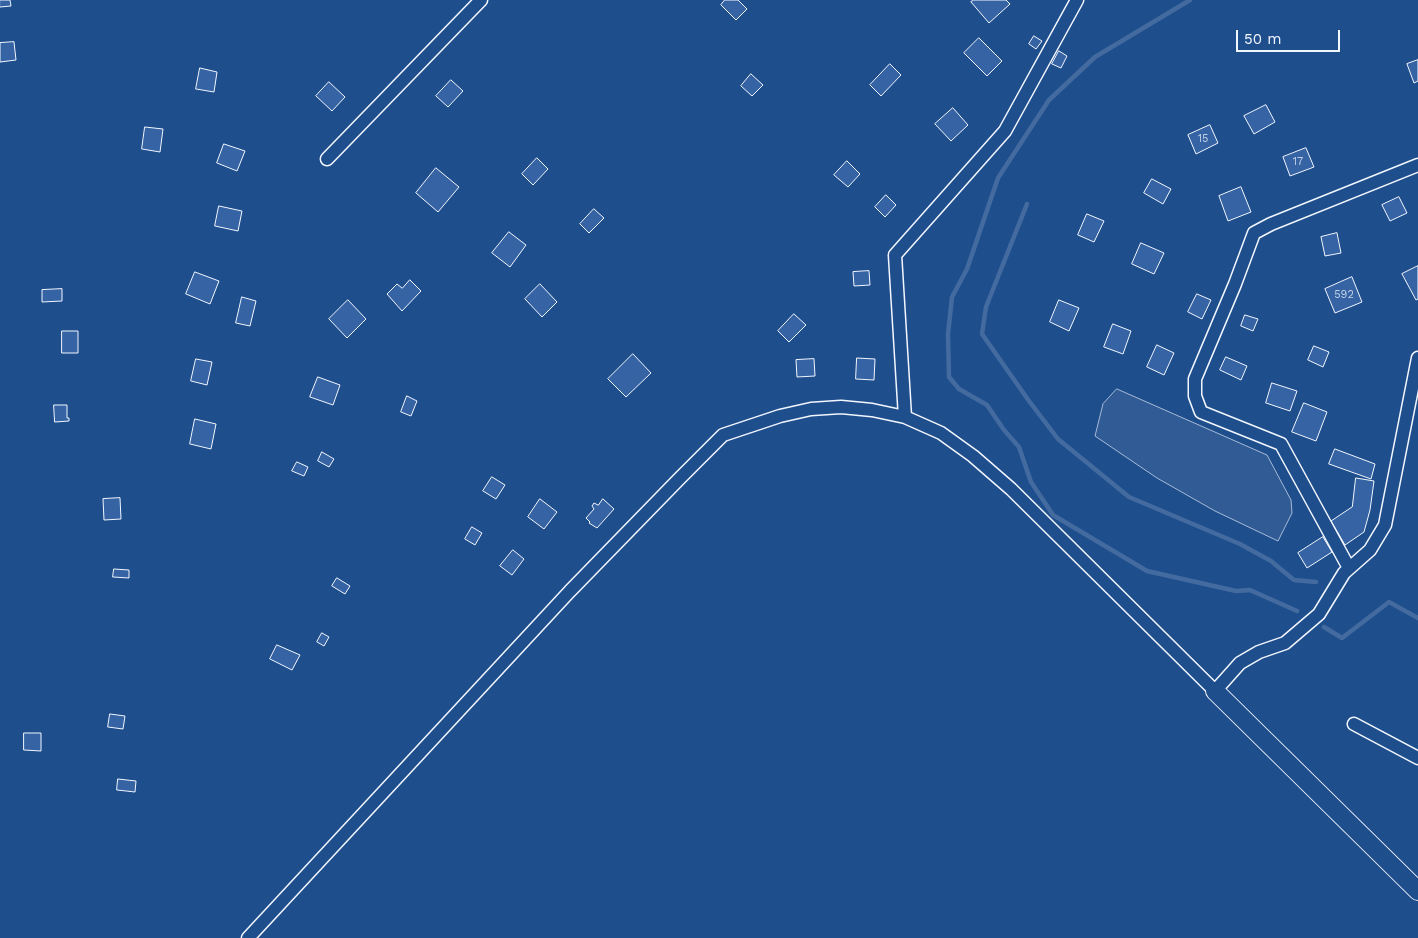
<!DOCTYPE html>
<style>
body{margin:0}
#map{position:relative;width:1418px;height:938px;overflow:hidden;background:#1f4e8c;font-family:"Work Sans",sans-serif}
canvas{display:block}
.scale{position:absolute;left:1236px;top:30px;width:104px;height:22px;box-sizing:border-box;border:2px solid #f2f6ff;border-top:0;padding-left:6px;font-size:15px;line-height:18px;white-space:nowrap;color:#f2f6ff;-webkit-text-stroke:4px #1f4e8c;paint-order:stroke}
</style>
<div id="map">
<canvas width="1418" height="938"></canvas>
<div class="scale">50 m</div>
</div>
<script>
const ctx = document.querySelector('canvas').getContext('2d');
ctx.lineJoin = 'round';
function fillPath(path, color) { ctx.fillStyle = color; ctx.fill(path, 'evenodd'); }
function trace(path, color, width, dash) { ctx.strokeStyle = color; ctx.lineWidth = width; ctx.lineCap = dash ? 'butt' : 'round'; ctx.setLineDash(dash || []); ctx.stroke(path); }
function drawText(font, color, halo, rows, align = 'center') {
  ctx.font = font + ' "Work Sans",sans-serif'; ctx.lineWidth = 4; ctx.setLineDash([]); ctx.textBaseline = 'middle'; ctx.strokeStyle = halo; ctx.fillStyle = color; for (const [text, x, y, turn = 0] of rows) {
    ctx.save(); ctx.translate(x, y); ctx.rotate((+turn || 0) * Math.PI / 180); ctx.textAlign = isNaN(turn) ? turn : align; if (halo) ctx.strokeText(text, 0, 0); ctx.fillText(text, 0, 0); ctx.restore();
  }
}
const built = new Path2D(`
 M 1117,389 L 1267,455 L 1291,500 L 1292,513 L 1278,541 L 1215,511 L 1157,478 L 1095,436 L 1103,404 Z`);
const stream = new Path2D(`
 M 1190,0 L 1095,57 L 1049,100 L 998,178 L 967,269 L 952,297 L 948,334 L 949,377 L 959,389 L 987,405 L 1004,430 L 1019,447 L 1031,482 L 1053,515 L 1147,571 L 1236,591 L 1250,590 L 1297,611
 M 1027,204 L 986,307 L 982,334 L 1029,401 L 1058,439 L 1129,497 L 1240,544 L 1271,561 L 1294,580 L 1316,582
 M 1324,627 L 1342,638 L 1389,602 L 1418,618`);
const building = new Path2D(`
 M 0,0 L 10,0 L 11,6 L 0,7 Z
 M 725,0 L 738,0 L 747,9 L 736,20 L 721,5 Z
 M 974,0 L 1006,0 L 1010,4 L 989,23 L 971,2 Z
 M 1034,36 L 1042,41 L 1036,49 L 1029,44 Z
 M 979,38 L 1002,61 L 987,76 L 964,53 Z
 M 14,42 L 16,60 L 0,62 L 0,43 Z
 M 1059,51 L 1067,56 L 1061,68 L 1052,64 Z
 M 1418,60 L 1418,81 L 1414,83 L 1407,64 Z
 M 890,64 L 901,75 L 881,96 L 870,85 Z
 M 200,68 L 217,72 L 214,92 L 196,89 Z
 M 751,74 L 763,85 L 752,96 L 741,86 Z
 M 451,80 L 463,91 L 448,107 L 436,96 Z
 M 329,82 L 345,97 L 332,111 L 316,96 Z
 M 1266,105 L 1275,122 L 1254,134 L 1244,116 Z
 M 953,108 L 968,125 L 951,141 L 935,124 Z
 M 1210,125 L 1218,143 L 1196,154 L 1188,135 Z
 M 145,127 L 163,129 L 160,152 L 142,149 Z
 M 224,144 L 245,151 L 237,171 L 217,163 Z
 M 1306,148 L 1314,167 L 1290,176 L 1283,157 Z
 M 537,158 L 548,169 L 533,185 L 522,174 Z
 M 847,161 L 860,174 L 848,187 L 834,175 Z
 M 436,168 L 459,187 L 438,212 L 416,193 Z
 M 1152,179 L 1171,189 L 1163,204 L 1144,193 Z
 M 1241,187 L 1251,212 L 1228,221 L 1219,196 Z
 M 886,195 L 896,205 L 885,217 L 875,207 Z
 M 1399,197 L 1407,213 L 1390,221 L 1382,205 Z
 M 219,206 L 242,211 L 238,231 L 215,226 Z
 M 594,209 L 604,218 L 589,233 L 580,224 Z
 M 1087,214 L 1104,221 L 1094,242 L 1078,235 Z
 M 509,232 L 526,245 L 510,267 L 492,253 Z
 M 1337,233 L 1341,253 L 1325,256 L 1321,237 Z
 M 1141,243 L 1164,253 L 1154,274 L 1132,264 Z
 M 1418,266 L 1418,299 L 1416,300 L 1402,274 Z
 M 869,271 L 870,285 L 854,286 L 853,272 Z
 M 195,272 L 219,281 L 210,304 L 186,294 Z
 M 1352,277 L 1362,302 L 1335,313 L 1325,289 Z
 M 410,280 L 421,291 L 402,311 L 387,294 L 397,284 L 402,288 Z
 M 540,284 L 557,302 L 542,317 L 525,299 Z
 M 62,289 L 62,301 L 42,302 L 42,290 Z
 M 1197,294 L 1211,300 L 1202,319 L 1188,312 Z
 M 242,297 L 256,301 L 250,326 L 236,323 Z
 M 348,300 L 366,319 L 347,338 L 329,319 Z
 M 1059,300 L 1079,308 L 1069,331 L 1050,322 Z
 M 794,314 L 806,325 L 789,342 L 778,331 Z
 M 1245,315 L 1258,319 L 1253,331 L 1241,326 Z
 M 1113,324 L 1131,331 L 1123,354 L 1104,347 Z
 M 62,331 L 78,331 L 78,353 L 62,353 Z
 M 1157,345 L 1174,353 L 1164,375 L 1147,367 Z
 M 1314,346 L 1329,352 L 1323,367 L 1308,360 Z
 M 633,354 L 651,373 L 626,397 L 608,379 Z
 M 1226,357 L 1247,366 L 1241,380 L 1220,370 Z
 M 857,358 L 875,359 L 874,380 L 856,379 Z
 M 196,359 L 212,362 L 207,385 L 191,381 Z
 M 814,359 L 815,376 L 797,377 L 796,360 Z
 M 318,377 L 340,385 L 333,405 L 310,397 Z
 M 1272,383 L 1297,391 L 1290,411 L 1266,403 Z
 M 407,396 L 417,401 L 411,416 L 401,412 Z
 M 1304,403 L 1327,412 L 1316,441 L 1292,432 Z
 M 54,405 L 67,405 L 67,418 L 69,418 L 69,421 L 55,422 Z
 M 195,419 L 216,424 L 211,449 L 190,444 Z
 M 1335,449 L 1375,464 L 1371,479 L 1329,464 Z
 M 322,452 L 334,459 L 329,467 L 318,461 Z
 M 297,462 L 308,467 L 304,476 L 292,471 Z
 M 492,477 L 505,485 L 496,499 L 483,491 Z
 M 1356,478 L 1374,481 L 1370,510 L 1364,532 L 1345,545 L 1331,521 L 1352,507 Z
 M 120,498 L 121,519 L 104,520 L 103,499 Z
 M 540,499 L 557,512 L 544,529 L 528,517 Z
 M 603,499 L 614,509 L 597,528 L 589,523 L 590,522 L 586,518 L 594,509 L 592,506 L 594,503 L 598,505 Z
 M 472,527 L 482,533 L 475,545 L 465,539 Z
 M 1323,537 L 1332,552 L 1307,568 L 1298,553 Z
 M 513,550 L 524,559 L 512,575 L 500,566 Z
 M 114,569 L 129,570 L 129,578 L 113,577 Z
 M 337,578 L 350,586 L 345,594 L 332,586 Z
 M 322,633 L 329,637 L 324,646 L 317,642 Z
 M 277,645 L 300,655 L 292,670 L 270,659 Z
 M 110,714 L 125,716 L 123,729 L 108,727 Z
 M 24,733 L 41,733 L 41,751 L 24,750 Z
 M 118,779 L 136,781 L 135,792 L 117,790 Z`);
const street = new Path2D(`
 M 327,159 L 481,0
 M 905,417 L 895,255 L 1005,131 L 1077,0
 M 1349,568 L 1281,444 L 1201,412 L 1195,396 L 1195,379 L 1235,284 L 1254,233 L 1271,224 L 1418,165
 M 1354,724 L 1418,758
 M 248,938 L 570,591 L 680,478 L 723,435 L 780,416 L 811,409 L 841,407 L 872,410 L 905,417 L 941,433 L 973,456 L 1011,489 L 1215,691 L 1240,663 L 1259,652 L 1285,643 L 1319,614 L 1344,573 L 1370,550 L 1385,525 L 1418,358`);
const secondary = new Path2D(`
 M 1215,691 L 1418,891`);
const numberNames = [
 ["15",1203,139],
 ["17",1298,162],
 ["592",1344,295]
];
fillPath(built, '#305b95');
trace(built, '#a8bbd7', 1);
trace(stream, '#446ba0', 4.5);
fillPath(building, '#3563a3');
trace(building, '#f2f6ff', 1);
trace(street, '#f2f6ff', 15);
trace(secondary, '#f2f6ff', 20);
trace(street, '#1f4e8c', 12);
trace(secondary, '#1f4e8c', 18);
drawText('11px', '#c3d1e8', null, numberNames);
</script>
